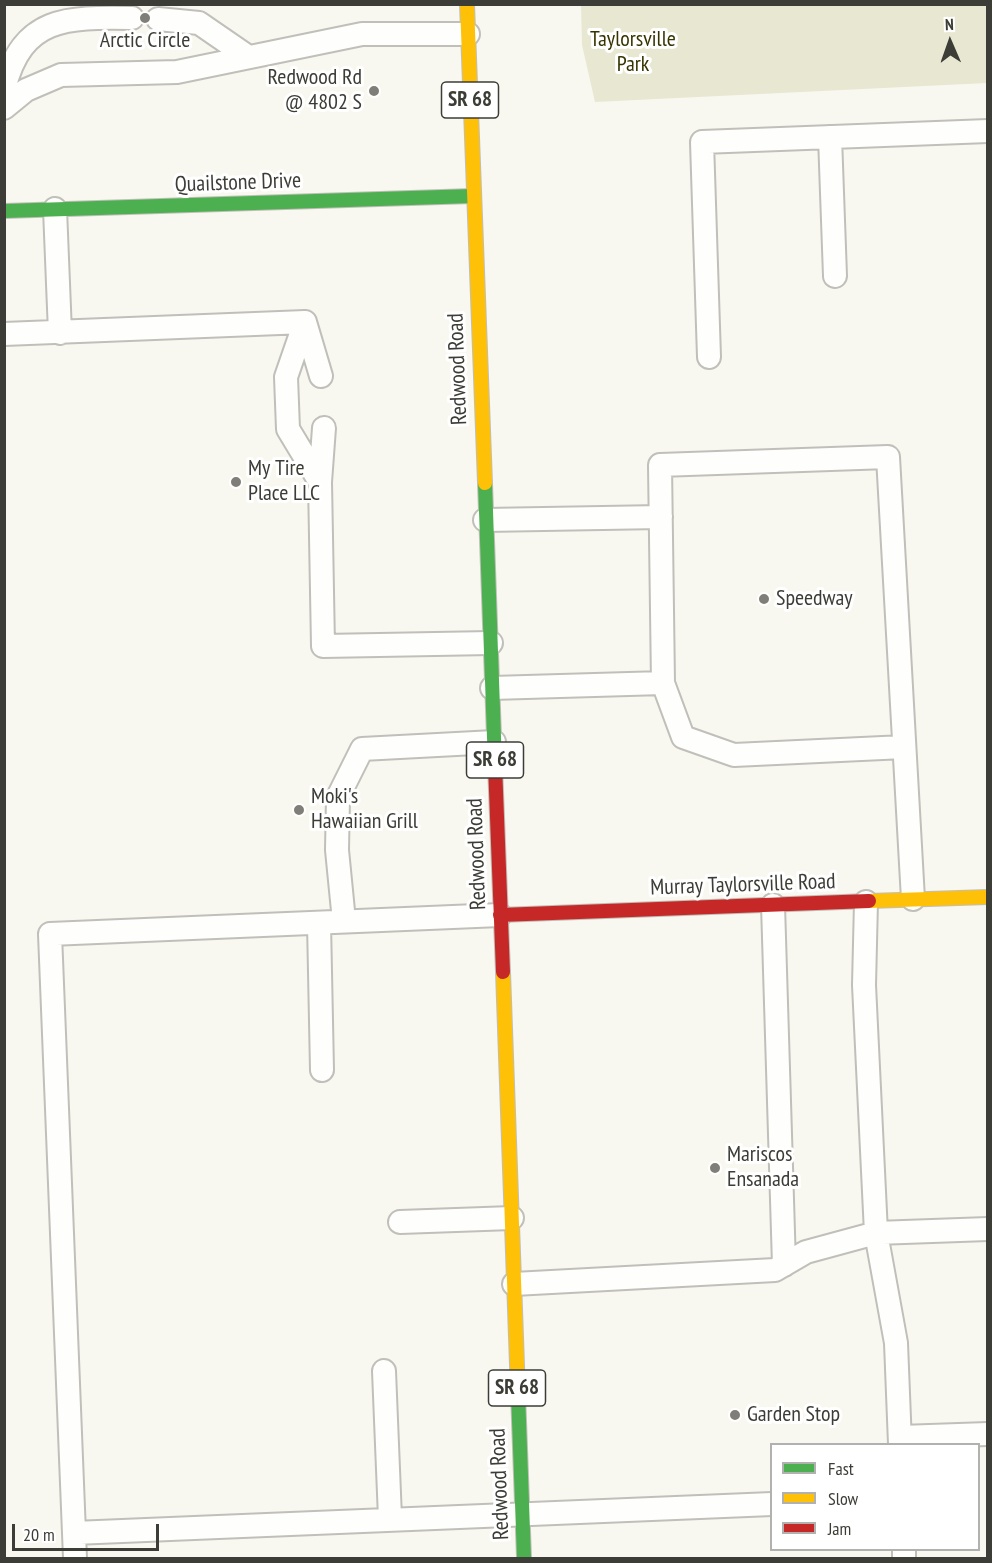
<!DOCTYPE html>
<style>
body{margin:0}
#map{position:relative;width:992px;height:1563px;overflow:hidden;background:#f9f8f0;font-family:"PT Sans Narrow",sans-serif}
canvas{display:block}
.frame{position:absolute;inset:0;border:6px solid #3d3d37;pointer-events:none}
.legend{position:absolute;left:770px;top:1443px;width:210px;height:108px;box-sizing:border-box;background:#fff;border:2px solid #b1b1af;margin:0;padding:8px 10px;list-style:none;font-size:18px;color:#3d3d37}
.legend li{display:flex;align-items:center;gap:12px;height:30px}
.legend b{width:30px;border:2px solid #b1b1af}
.north{position:absolute;left:920px;top:12px;width:60px;height:60px;-webkit-text-stroke:4px #fff;paint-order:stroke;rotate:358deg;font-size:16px;font-weight:700;line-height:24px;text-align:center;color:#3d3d37}
.north::after{content:'';display:block;margin:auto;width:21px;height:27px;background:#3d3d37;clip-path:polygon(50% 0,100% 100%,50% 72%,0 100%)}
.scale{position:absolute;left:12px;top:1524px;width:147px;height:27px;box-sizing:border-box;border:3px solid #3d3d37;border-top:0;padding-left:8px;font-size:18px;line-height:21px;white-space:nowrap;color:#3d3d37;-webkit-text-stroke:4px #fff;paint-order:stroke}
</style>
<div id="map">
<canvas width="992" height="1563"></canvas>
<div class="frame"></div>
<ul class="legend">
<li><b style="height:8px;background:#4caf50"></b>Fast</li>
<li><b style="height:8px;background:#ffc107"></b>Slow</li>
<li><b style="height:8px;background:#c62828"></b>Jam</li>
</ul>
<div class="north">N</div>
<div class="scale">20 m</div>
</div>
<script>
const ctx = document.querySelector('canvas').getContext('2d');
ctx.lineJoin = 'round';
function fillPath(path, color) { ctx.fillStyle = color; ctx.fill(path, 'evenodd'); }
function trace(path, color, width, dash) { ctx.strokeStyle = color; ctx.lineWidth = width; ctx.lineCap = dash ? 'butt' : 'round'; ctx.setLineDash(dash || []); ctx.stroke(path); }
function drawText(font, color, halo, rows, align = 'center') {
  ctx.font = font + ' "PT Sans Narrow",sans-serif'; ctx.lineWidth = 6; ctx.setLineDash([]); ctx.textBaseline = 'middle'; ctx.strokeStyle = halo; ctx.fillStyle = color; for (const [text, x, y, turn = 0] of rows) {
    ctx.save(); ctx.translate(x, y); ctx.rotate((+turn || 0) * Math.PI / 180); ctx.textAlign = isNaN(turn) ? turn : align; if (halo) ctx.strokeText(text, 0, 0); ctx.fillText(text, 0, 0); ctx.restore();
  }
}
const green = new Path2D(`
 M 581,5 L 987,5 L 987,83 L 595,102 L 582,45 Z`);
const lane = new Path2D(`
 M 158,19 L 199,23 L 247,56
 M 4,89 C 22,16 67,17 132,18
 M 4,108 L 26,90 L 61,75 L 177,72 L 362,34 L 468,34
 M 830,137 L 835,276
 M 55,209 L 60,333
 M 305,322 L 286,377 L 288,429 L 320,482
 M 305,322 L 321,376
 M 4,334 L 305,322
 M 709,357 L 702,142 L 988,131
 M 324,428 L 320,482 L 323,646 L 491,643
 M 485,520 L 661,517
 M 663,683 L 683,737 L 734,755 L 904,747
 M 492,688 L 663,683 L 660,465 L 888,457 L 913,899
 M 866,902 L 864,985 L 876,1233 L 988,1229
 M 773,905 L 784,1265
 M 344,921 L 337,850 L 338,797 L 362,749 L 494,742
 M 319,923 L 322,1070
 M 400,1222 L 512,1218
 M 514,1284 L 775,1270 L 806,1252 L 876,1233 L 896,1343 L 900,1444
 M 384,1371 L 390,1518
 M 900,1437 L 988,1434
 M 74,1533 L 772,1504
 M 904,1550 L 904,1558
 M 75,1558 L 50,934 L 500,915`);
const fast = new Path2D(`
 M 4,211 L 473,196
 M 485,483 L 495,765
 M 518,1393 L 524,1558`);
const slow = new Path2D(`
 M 467,4 L 485,483
 M 869,901 L 988,897
 M 503,972 L 518,1393`);
const jam = new Path2D(`
 M 495,765 L 503,972
 M 500,915 L 869,901`);
const markers = [
 [145,18,6,"#7f7e78"],
 [374,91,6,"#7f7e78"],
 [236,482,6,"#7f7e78"],
 [764,599,6,"#7f7e78"],
 [299,810,6,"#7f7e78"],
 [715,1168,6,"#7f7e78"],
 [735,1415,6,"#7f7e78"]
];
const shields = [
 [470,100,57],
 [495,760,57],
 [517,1388,57]
];
const shieldNames = [
 ["SR 68",470,100],
 ["SR 68",495,760],
 ["SR 68",517,1388]
];
const parkNames = [
 ["Taylorsville",633,40],
 ["Park",633,65]
];
const poiNames = [
 ["Arctic Circle",145,41,"center"],
 ["Redwood Rd",362,78,"right"],
 ["@ 4802 S",362,103,"right"],
 ["My Tire",248,469],
 ["Place LLC",248,494],
 ["Speedway",776,599],
 ["Moki's",311,797],
 ["Hawaiian Grill",311,822],
 ["Mariscos",727,1155],
 ["Ensanada",727,1180],
 ["Garden Stop",747,1415]
];
const streetNames = [
 ["Quailstone Drive",238,183,-2],
 ["Redwood Road",458,369,-92],
 ["Redwood Road",477,854,-92],
 ["Murray Taylorsville Road",743,885,-2],
 ["Redwood Road",500,1484,-92]
];
fillPath(green, '#e8e7d2');
trace(lane, '#c0bfb9', 26);
trace(fast, '#c0bfb9', 16);
trace(slow, '#c0bfb9', 16);
trace(jam, '#c0bfb9', 16);
trace(lane, '#fefefd', 22);
trace(fast, '#4caf50', 14);
trace(slow, '#ffc107', 14);
trace(jam, '#c62828', 14);
for (const [x, y, r, color] of markers) { const dot = new Path2D(); dot.arc(x, y, r, 0, 2 * Math.PI); ctx.fillStyle = color; ctx.fill(dot); trace(dot, '#fff', 2); }
for (const [x, y, w] of shields) { const box = new Path2D(); box.roundRect(x - w / 2, y - 18, w, 36, 4.5); ctx.fillStyle = '#fff'; ctx.fill(box); trace(box, '#3d3d37', 1.5); }
drawText('bold 21px', '#3d3d37', null, shieldNames);
drawText('22px', '#383400', '#fff', parkNames);
drawText('22px', '#3d3d37', '#fff', poiNames, 'left');
drawText('22px', '#3d3d37', '#fff', streetNames);
</script>
